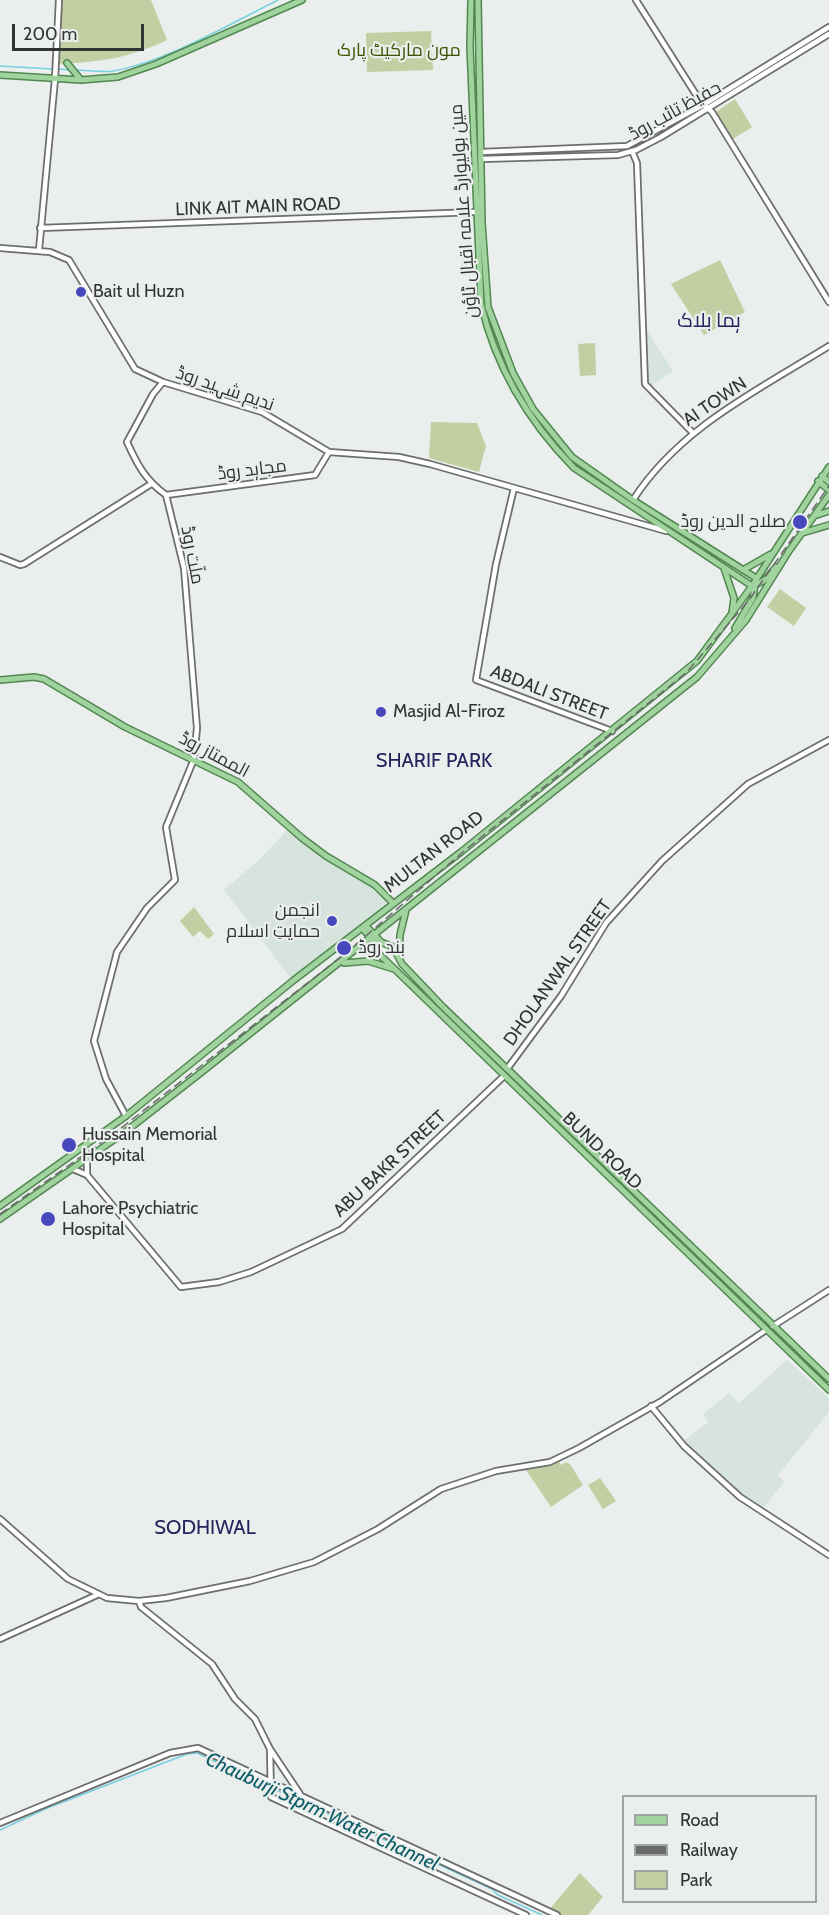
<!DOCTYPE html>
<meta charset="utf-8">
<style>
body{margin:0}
#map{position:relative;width:829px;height:1915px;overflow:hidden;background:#eaeeec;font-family:Cabin,sans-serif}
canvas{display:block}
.legend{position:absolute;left:622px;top:1795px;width:195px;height:108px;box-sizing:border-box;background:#eaeeec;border:2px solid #a0a4a2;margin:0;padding:8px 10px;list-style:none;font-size:18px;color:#323433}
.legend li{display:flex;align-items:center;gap:12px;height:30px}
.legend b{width:30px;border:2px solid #a0a4a2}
.scale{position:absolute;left:12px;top:24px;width:132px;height:27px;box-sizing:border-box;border:3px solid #323433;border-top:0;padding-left:8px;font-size:18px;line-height:21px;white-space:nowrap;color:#323433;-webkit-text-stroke:4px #eaeeec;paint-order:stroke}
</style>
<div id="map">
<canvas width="829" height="1915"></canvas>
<ul class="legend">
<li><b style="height:8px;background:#a1d39f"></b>Road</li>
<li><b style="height:8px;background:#686a69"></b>Railway</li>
<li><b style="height:16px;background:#c2cfa2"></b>Park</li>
</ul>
<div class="scale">200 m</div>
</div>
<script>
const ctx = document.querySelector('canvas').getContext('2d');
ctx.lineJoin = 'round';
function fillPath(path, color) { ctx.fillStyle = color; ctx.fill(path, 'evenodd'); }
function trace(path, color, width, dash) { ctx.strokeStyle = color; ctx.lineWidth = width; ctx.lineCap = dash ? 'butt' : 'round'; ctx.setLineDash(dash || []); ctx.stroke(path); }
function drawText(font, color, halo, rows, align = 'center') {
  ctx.font = font + ' Cabin,Cairo,sans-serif'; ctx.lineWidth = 4.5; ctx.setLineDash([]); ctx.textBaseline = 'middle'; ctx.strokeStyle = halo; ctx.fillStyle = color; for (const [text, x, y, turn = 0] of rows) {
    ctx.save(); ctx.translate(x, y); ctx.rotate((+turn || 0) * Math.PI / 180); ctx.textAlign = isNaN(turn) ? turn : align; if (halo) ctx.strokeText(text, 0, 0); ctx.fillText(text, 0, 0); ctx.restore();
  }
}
const built = new Path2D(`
 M 647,331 L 673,371 L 652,386 L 649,381 Z
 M 290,827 L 326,856 L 366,880 L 393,903 L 294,983 L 224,890 L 260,859 Z
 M 787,1360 L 829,1398 L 829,1412 L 778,1475 L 784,1482 L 762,1509 L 738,1495 L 681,1443 L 708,1422 L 703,1414 L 729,1393 L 739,1403 Z`);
const green = new Path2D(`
 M 59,0 L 151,0 L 167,40 C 126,59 101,62 56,64 Z
 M 431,31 L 433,70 L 367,72 L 366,33 Z
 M 735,99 L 752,127 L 733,139 L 716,112 Z
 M 720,260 L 745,312 L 704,335 L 671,284 Z
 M 595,343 L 596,375 L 580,376 L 578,344 Z
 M 431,422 L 477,423 L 486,446 L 479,472 L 429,458 Z
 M 780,589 L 806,608 L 794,626 L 767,607 Z
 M 194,907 L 214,934 L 208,939 L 200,931 L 193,937 L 180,921 Z
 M 550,1462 L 552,1465 L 559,1462 L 561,1465 L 566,1462 L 570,1464 L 583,1485 L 551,1507 L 524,1467 Z
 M 600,1478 L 616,1501 L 603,1509 L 588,1485 Z
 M 580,1873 L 603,1897 L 588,1915 L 557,1915 L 548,1911 Z`);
const stream = new Path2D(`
 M 0,66 L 53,69
 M 58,69 L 71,70
 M 76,70 C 87,70 101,73 113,71 C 165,62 230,24 278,0
 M 272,1788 L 492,1889 L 498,1895 L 542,1915
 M 0,1830 L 45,1809 L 187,1754 L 197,1753 L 268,1786`);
const minor = new Path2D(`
 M 636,0 L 700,101 L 712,112 L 829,302
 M 632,151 L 637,163 L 645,384 L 692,432
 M 481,152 L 627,146 L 703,105 L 829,27
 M 481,159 L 618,155 L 636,150 L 661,137 L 829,34
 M 40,228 L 476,212
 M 0,248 L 50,252 L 69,260 L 135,369 L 163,382 L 262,412 L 329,452 L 399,457 L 430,464 L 666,531
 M 39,250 L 55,79 L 59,0
 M 514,488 L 496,564 L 476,680 L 612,731
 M 166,495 L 315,475 L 329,452
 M 633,500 C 679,428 758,390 829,346
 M 0,557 L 20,565 L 24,564 L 151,484
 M 507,1069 L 561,996 L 606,923 L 662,861 L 748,784 L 829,740
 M 126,1116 L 106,1079 L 94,1041 L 117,952 L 147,908 L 175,880 L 166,827 L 194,759 L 197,728 L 184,568 L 166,495 C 145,480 137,464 127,442 L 153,394 L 163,382
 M 87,1159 L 87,1175
 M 73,1169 L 87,1175 L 181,1287 L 219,1282 L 251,1272 L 342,1229 L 504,1076
 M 773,1326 L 829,1290
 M 651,1406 L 684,1446 L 740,1497 L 829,1555
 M 0,1519 L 68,1579 L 107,1598 L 139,1601 L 166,1598 L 250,1581 L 314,1562 L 378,1529 L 441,1489 L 496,1471 L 550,1462 L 579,1448 L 660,1402 L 766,1330
 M 139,1601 L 141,1607 L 212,1664 L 235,1699 L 255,1719 L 270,1749 L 300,1794
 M 0,1639 L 97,1595
 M 270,1749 L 271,1797 L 526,1915
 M 0,1823 L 170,1753 L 198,1748 L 557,1915`);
const major = new Path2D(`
 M 471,0 L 470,47 L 481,304 C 496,368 529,422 574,468 L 752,586
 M 478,0 L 482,223 L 488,307 L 513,373 L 533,409 L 572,457 L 633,500 L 756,578
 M 67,63 L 81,80
 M 0,75 L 81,80 L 118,77 L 156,64 L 302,0
 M 822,476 L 829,482
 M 818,481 L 829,490
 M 817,515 L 829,511
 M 802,533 L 829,525
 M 724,568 L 734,598 L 732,613
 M 743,570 L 771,554
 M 757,584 L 765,580 L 776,567
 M 735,628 L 753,598 L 756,578
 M 0,680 L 34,677 L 44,679 L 125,727 L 238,782 L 302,838 L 326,856 L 375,885 L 393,903
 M 366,926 L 381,942 L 393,947 L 402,964 L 443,1007 L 829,1379
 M 363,929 L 377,945 L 378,953 L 829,1390
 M 399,957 L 400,935 L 406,910
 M 344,963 L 368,961 L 394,969
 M 0,1206 L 126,1116 L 294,980 L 461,852 L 697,661 L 752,586 L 829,467
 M 0,1219 L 125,1132 L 203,1071 L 697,677 L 746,620 L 789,551 L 829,495`);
const rail = new Path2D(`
 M 0,1214 L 116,1132 L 346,953 L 463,852 L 686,673 L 749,600 L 829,486`);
const markers = [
 [81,292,6,"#4848bd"],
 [800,522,8,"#4848bd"],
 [381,712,6,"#4848bd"],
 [332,921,6,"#4848bd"],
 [344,948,8,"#4848bd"],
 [69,1145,8,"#4848bd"],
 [48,1219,8,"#4848bd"]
];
const parkNames = [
 ["مون مارکیٹ پارک",399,51]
];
const streetNames = [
 ["حفیظ تائب روڈ",675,111,-29],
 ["LINK AIT MAIN ROAD",258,207,-2],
 ["مین بولیوارڈ علامہ اقبال ٹاؤن",464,211,-94],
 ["ندیم شہید روڈ",225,389,19],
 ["AI TOWN",715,402,-34],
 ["مجاہد روڈ",252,470,-7],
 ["ملّت روڈ",192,555,79],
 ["ABDALI STREET",549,693,21],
 ["الممتاز روڈ",214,755,28],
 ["MULTAN ROAD",434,852,-38],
 ["DHOLANWAL STREET",558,973,-55],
 ["BUND ROAD",602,1151,44],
 ["ABU BAKR STREET",390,1164,-43]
];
const poiNames = [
 ["Bait ul Huzn",93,292],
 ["صلاح الدین روڈ",786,522,"right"],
 ["Masjid Al-Firoz",393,712],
 ["انجمن",320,911,"right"],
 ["حمایتِ اسلام",320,932,"right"],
 ["بند روڈ",358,948],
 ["Hussain Memorial",82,1135],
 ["Hospital",82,1156],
 ["Lahore Psychiatric",62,1209],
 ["Hospital",62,1230]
];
const neighbourhoodNames = [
 ["ہما بلاک",709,321],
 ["SHARIF PARK",434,761],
 ["SODHIWAL",205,1528]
];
const waterNames = [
 ["Chauburji Stprm Water Channel",322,1812,25]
];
fillPath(built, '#d7e3dd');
fillPath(green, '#c2cfa2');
trace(stream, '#76d0e0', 1.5);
trace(minor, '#6c6f6e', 8);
trace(major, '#518850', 8);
trace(minor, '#fff', 4.5);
trace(major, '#a1d39f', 5);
trace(rail, '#686a69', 1.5, [9, 4.5]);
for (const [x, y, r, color] of markers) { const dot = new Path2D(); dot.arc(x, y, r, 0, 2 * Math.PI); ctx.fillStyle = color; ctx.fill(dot); trace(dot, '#eaeeec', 2); }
drawText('18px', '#425002', '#eaeeec', parkNames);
drawText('18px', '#323433', '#eaeeec', streetNames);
drawText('18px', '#323433', '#eaeeec', poiNames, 'left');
drawText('20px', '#22245d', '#eaeeec', neighbourhoodNames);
drawText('italic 20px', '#0c5c67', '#eaeeec', waterNames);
</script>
